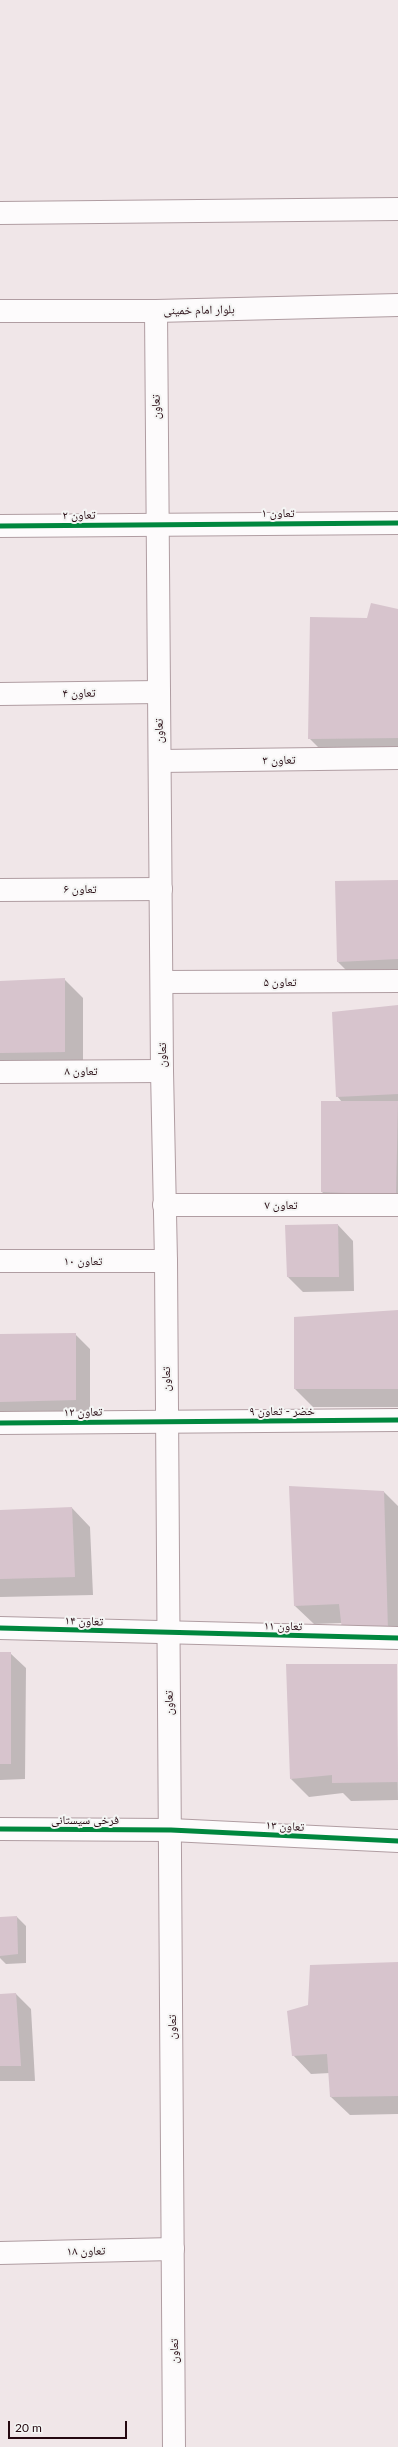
<!DOCTYPE html>
<meta charset="utf-8">
<style>
body{margin:0}
#map{position:relative;width:398px;height:2447px;overflow:hidden;background:#f0e6e8;font-family:Lato,sans-serif}
canvas{display:block}
.scale{position:absolute;left:8px;top:2421px;width:119px;height:18px;box-sizing:border-box;border:2px solid #250810;border-top:0;padding-left:5px;font-size:12px;line-height:14px;white-space:nowrap;color:#250810;-webkit-text-stroke:3px #f4f5f4;paint-order:stroke}
</style>
<div id="map">
<canvas width="398" height="2447"></canvas>
<div class="scale">20 m</div>
</div>
<script>
const ctx = document.querySelector('canvas').getContext('2d');
ctx.lineJoin = 'round';
function fillPath(path, color) { ctx.fillStyle = color; ctx.fill(path, 'evenodd'); }
function trace(path, color, width, dash) { ctx.strokeStyle = color; ctx.lineWidth = width; ctx.lineCap = dash ? 'butt' : 'round'; ctx.setLineDash(dash || []); ctx.stroke(path); }
function drawText(font, color, halo, rows, align = 'center') {
  ctx.font = font + ' Lato,"Noto Naskh Arabic",sans-serif'; ctx.lineWidth = 4; ctx.setLineDash([]); ctx.textBaseline = 'middle'; ctx.strokeStyle = halo; ctx.fillStyle = color; for (const [text, x, y, turn = 0] of rows) {
    ctx.save(); ctx.translate(x, y); ctx.rotate((+turn || 0) * Math.PI / 180); ctx.textAlign = isNaN(turn) ? turn : align; if (halo) ctx.strokeText(text, 0, 0); ctx.fillText(text, 0, 0); ctx.restore();
  }
}
const shadow = new Path2D(`
 M 398,610 L 398,756 L 328,757 L 309,738 L 368,619 Z
 M 398,881 L 398,974 L 353,977 L 338,962 Z
 M 64,979 L 83,998 L 83,1070 L 0,1071 L 0,982 Z
 M 398,1006 L 398,1212 L 340,1210 L 322,1192 L 342,1102 L 337,1096 Z
 M 338,1225 L 353,1241 L 354,1291 L 303,1292 L 288,1277 L 286,1226 Z
 M 398,1311 L 398,1407 L 313,1407 L 295,1389 Z
 M 75,1334 L 90,1349 L 90,1415 L 0,1415 L 0,1335 Z
 M 384,1492 L 398,1506 L 398,1650 L 361,1648 L 343,1630 L 342,1623 L 314,1624 L 295,1606 Z
 M 72,1508 L 90,1527 L 93,1595 L 0,1597 L 0,1511 Z
 M 0,1653 L 10,1653 L 26,1668 L 25,1779 L 0,1780 Z
 M 396,1665 L 398,1800 L 351,1801 L 343,1793 L 309,1797 L 291,1779 Z
 M 17,1917 L 26,1926 L 26,1963 L 6,1964 L 0,1958 L 0,1918 Z
 M 398,1963 L 398,2114 L 350,2115 L 331,2097 L 330,2073 L 311,2074 L 293,2055 L 309,2006 Z
 M 16,1994 L 31,2009 L 35,2081 L 0,2081 L 0,1995 Z`);
const building = new Path2D(`
 M 371,603 L 398,609 L 398,738 L 308,739 L 310,617 L 367,618 Z
 M 398,880 L 398,959 L 337,962 L 335,881 Z
 M 65,978 L 65,1052 L 0,1053 L 0,981 Z
 M 398,1005 L 398,1094 L 336,1097 L 332,1012 Z
 M 321,1101 L 398,1101 L 396,1195 L 321,1192 Z
 M 338,1224 L 339,1277 L 287,1277 L 285,1225 Z
 M 398,1310 L 398,1389 L 294,1389 L 294,1317 Z
 M 76,1333 L 76,1400 L 0,1402 L 0,1334 Z
 M 289,1486 L 384,1491 L 388,1632 L 342,1630 L 339,1604 L 294,1606 Z
 M 72,1507 L 75,1577 L 0,1579 L 0,1510 Z
 M 0,1652 L 11,1652 L 11,1764 L 0,1764 Z
 M 286,1664 L 397,1664 L 398,1782 L 332,1783 L 332,1775 L 290,1779 Z
 M 17,1916 L 18,1954 L 0,1956 L 0,1917 Z
 M 398,1962 L 398,2096 L 330,2097 L 327,2054 L 292,2056 L 287,2011 L 308,2005 L 310,1965 Z
 M 16,1993 L 21,2066 L 0,2066 L 0,1994 Z`);
const street = new Path2D(`
 M 0,526 L 398,523
 M 0,694 L 159,692
 M 160,761 L 398,758
 M 0,890 L 161,889
 M 162,982 L 398,981
 M 0,1072 L 162,1071
 M 164,1205 L 398,1205
 M 0,1261 L 166,1261
 M 0,1423 L 398,1420
 M 0,1628 L 398,1638
 M 0,1829 L 171,1830 L 398,1841
 M 0,2253 L 173,2249`);
const secondary = new Path2D(`
 M 156,311 L 162,1071 L 166,1261 L 174,2447`);
const primary = new Path2D(`
 M 0,213 L 398,209
 M 0,311 L 156,311 L 398,305`);
const cycleway = new Path2D(`
 M 0,526 L 398,523
 M 0,1423 L 398,1420
 M 0,1628 L 398,1638
 M 0,1829 L 171,1830 L 398,1841`);
const streetNames = [
 ["بلوار امام خمینی",199,310,-1],
 ["تعاون",156,407,-91],
 ["تعاون ۱",278,513],
 ["تعاون ۲",79,515,-1],
 ["تعاون ۴",79,693,-1],
 ["تعاون",159,731,-91],
 ["تعاون ۳",279,760,-1],
 ["تعاون ۶",80,889],
 ["تعاون ۵",280,982],
 ["تعاون",162,1055,-90],
 ["تعاون ۸",81,1071],
 ["تعاون ۷",281,1205],
 ["تعاون ۱۰",83,1261],
 ["تعاون",166,1379,-90],
 ["خضر - تعاون ۹",282,1411],
 ["تعاون ۱۲",83,1412,-1],
 ["تعاون ۱۴",84,1621,2],
 ["تعاون ۱۱",283,1626,1],
 ["تعاون",169,1703,-91],
 ["فرخی سیستانی",85,1820],
 ["تعاون ۱۳",285,1826,3],
 ["تعاون",172,2027,-90],
 ["تعاون ۱۸",86,2251,-1],
 ["تعاون",174,2351,-90]
];
fillPath(shadow, '#0003');
fillPath(building, '#d7c4cd');
trace(street, '#b09da2', 24);
trace(secondary, '#b09da2', 24);
trace(primary, '#b09da2', 24);
trace(street, '#fdfbfc', 22);
trace(secondary, '#fdfbfc', 22);
trace(primary, '#fdfbfc', 22);
trace(cycleway, '#00873e', 5);
drawText('12px', '#250810', '#f4f5f4', streetNames);
</script>
